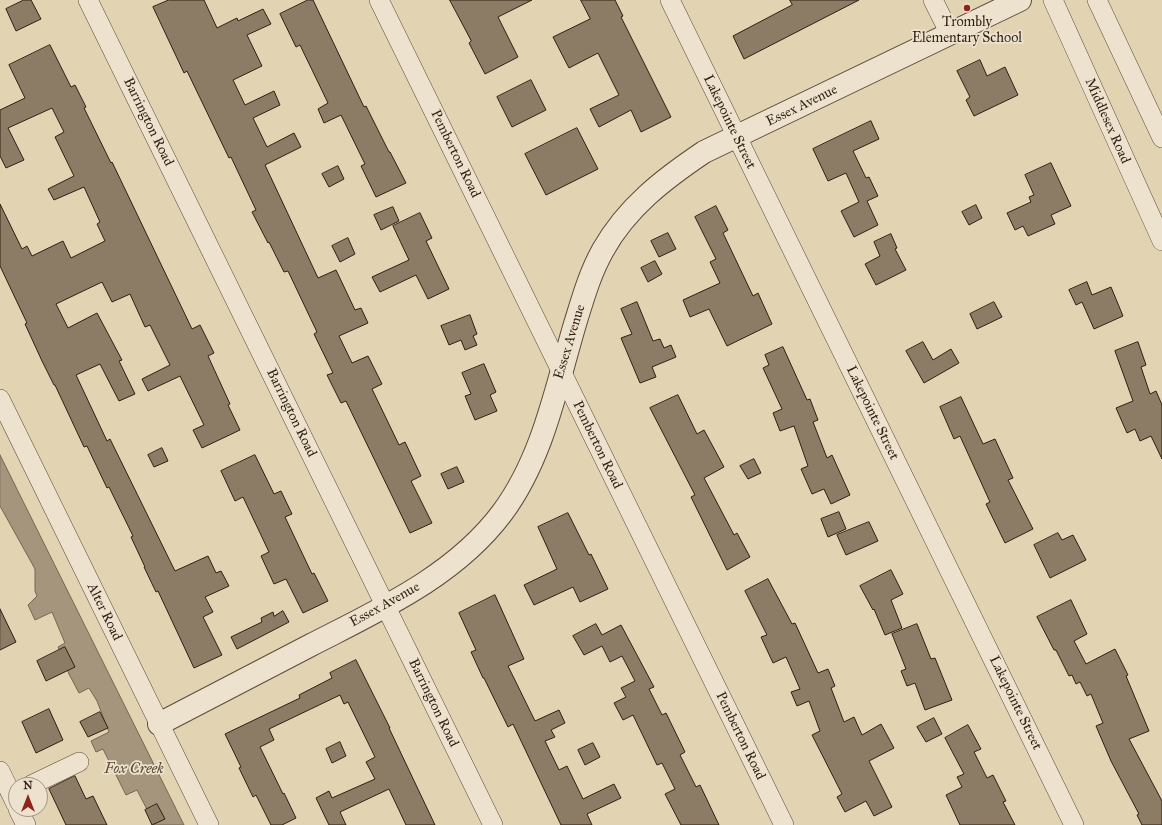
<!DOCTYPE html>
<style>
body{margin:0}
#map{position:relative;width:1162px;height:825px;overflow:hidden;background:#e2d3b3;font-family:"IM FELL Great Primer",serif}
canvas{display:block}
.north{position:absolute;left:8px;top:777px;width:40px;height:40px;box-sizing:border-box;background:#ece2ce;border:1px solid #a19482;border-radius:50%;rotate:0deg;font-size:11px;font-weight:700;line-height:16px;text-align:center;color:#301e11}
.north::after{content:'';display:block;margin:auto;width:14px;height:18px;background:#8f2418;clip-path:polygon(50% 0,100% 100%,50% 72%,0 100%)}
</style>
<div id="map">
<canvas width="1162" height="825"></canvas>
<div class="north">N</div>
</div>
<script>
const ctx = document.querySelector('canvas').getContext('2d');
ctx.lineJoin = 'round';
function fillPath(path, color) { ctx.fillStyle = color; ctx.fill(path, 'evenodd'); }
function trace(path, color, width, dash) { ctx.strokeStyle = color; ctx.lineWidth = width; ctx.lineCap = dash ? 'butt' : 'round'; ctx.setLineDash(dash || []); ctx.stroke(path); }
function drawText(font, color, halo, rows, align = 'center') {
  ctx.font = font + ' "IM FELL Great Primer",serif'; ctx.lineWidth = 3.5; ctx.setLineDash([]); ctx.textBaseline = 'middle'; ctx.strokeStyle = halo; ctx.fillStyle = color; for (const [text, x, y, turn = 0] of rows) {
    ctx.save(); ctx.translate(x, y); ctx.rotate((+turn || 0) * Math.PI / 180); ctx.textAlign = isNaN(turn) ? turn : align; if (halo) ctx.strokeText(text, 0, 0); ctx.fillText(text, 0, 0); ctx.restore();
  }
}
const water = new Path2D(`
 M 0,455 L 184,825 L 155,825 L 137,790 L 126,795 L 103,749 L 96,752 L 91,741 L 109,732 L 97,701 L 89,688 L 79,693 L 69,674 L 58,647 L 65,643 L 52,612 L 35,620 L 28,605 L 37,596 L 35,591 L 35,569 L 0,506 Z`);
const building = new Path2D(`
 M 24,0 L 31,0 L 41,19 L 16,31 L 6,9 Z
 M 169,0 L 204,0 L 217,28 L 237,18 L 238,21 L 263,9 L 271,24 L 247,35 L 262,66 L 233,80 L 245,105 L 274,91 L 280,105 L 253,118 L 267,147 L 294,133 L 301,147 L 265,165 L 318,278 L 336,270 L 355,310 L 361,308 L 368,323 L 339,336 L 352,363 L 368,356 L 382,384 L 372,389 L 399,445 L 405,442 L 421,476 L 411,481 L 432,523 L 410,533 L 346,401 L 341,403 L 327,375 L 333,373 L 314,334 L 317,332 L 288,271 L 284,272 L 269,242 L 268,243 L 252,212 L 256,210 L 231,157 L 229,158 L 187,71 L 184,73 L 153,7 Z
 M 308,0 L 313,0 L 364,107 L 366,106 L 389,152 L 390,152 L 406,183 L 376,197 L 361,166 L 365,164 L 341,115 L 324,123 L 318,109 L 328,103 L 300,45 L 296,47 L 280,14 Z
 M 450,0 L 532,0 L 498,17 L 518,57 L 485,74 L 469,43 L 471,41 Z
 M 581,0 L 615,0 L 623,16 L 621,17 L 671,117 L 641,132 L 631,110 L 599,127 L 590,109 L 619,95 L 598,53 L 569,68 L 553,37 L 590,19 Z
 M 790,0 L 859,0 L 744,59 L 733,36 L 792,5 Z
 M 50,45 L 71,87 L 75,85 L 86,107 L 84,108 L 111,163 L 112,162 L 192,329 L 200,325 L 214,353 L 208,356 L 230,404 L 228,405 L 240,430 L 202,448 L 193,430 L 204,425 L 180,376 L 148,391 L 142,379 L 170,365 L 150,325 L 145,327 L 130,294 L 112,302 L 102,282 L 56,304 L 68,328 L 97,313 L 122,360 L 119,361 L 135,394 L 119,401 L 100,364 L 76,375 L 107,441 L 110,439 L 175,571 L 208,556 L 216,573 L 221,571 L 229,586 L 205,597 L 213,612 L 203,617 L 222,655 L 194,668 L 158,591 L 156,592 L 144,567 L 145,567 L 131,537 L 133,536 L 109,487 L 107,488 L 87,446 L 84,447 L 55,385 L 54,385 L 42,361 L 25,324 L 27,323 L 0,266 L 0,204 L 22,249 L 27,246 L 32,256 L 63,241 L 71,258 L 105,241 L 97,224 L 100,222 L 84,187 L 54,200 L 48,189 L 74,176 L 55,137 L 64,132 L 52,108 L 8,128 L 24,160 L 6,168 L 0,156 L 0,110 L 25,98 L 9,65 Z
 M 980,60 L 987,76 L 1005,67 L 1018,95 L 974,116 L 966,100 L 970,97 L 957,71 Z
 M 531,80 L 546,110 L 512,127 L 497,97 Z
 M 871,121 L 879,139 L 853,151 L 866,178 L 869,177 L 878,196 L 867,201 L 878,225 L 854,237 L 841,211 L 859,202 L 846,173 L 828,181 L 813,149 Z
 M 577,128 L 598,169 L 546,195 L 525,154 Z
 M 1051,163 L 1071,206 L 1051,215 L 1055,224 L 1028,236 L 1023,226 L 1015,230 L 1007,213 L 1031,202 L 1029,197 L 1034,195 L 1025,175 Z
 M 338,166 L 344,179 L 329,187 L 322,174 Z
 M 976,205 L 982,218 L 969,225 L 962,212 Z
 M 716,206 L 728,230 L 723,233 L 753,296 L 758,293 L 772,324 L 727,346 L 709,309 L 690,317 L 683,300 L 720,283 L 710,262 L 716,259 L 695,217 Z
 M 393,207 L 399,221 L 381,230 L 374,215 Z
 M 420,213 L 432,238 L 426,241 L 449,289 L 428,299 L 416,275 L 380,292 L 372,277 L 409,260 L 393,226 Z
 M 668,233 L 676,249 L 659,257 L 651,241 Z
 M 891,234 L 897,248 L 895,249 L 906,270 L 876,285 L 865,264 L 880,256 L 874,242 Z
 M 348,238 L 355,254 L 340,262 L 332,246 Z
 M 655,261 L 662,274 L 648,282 L 641,268 Z
 M 1087,282 L 1092,295 L 1111,287 L 1123,316 L 1094,329 L 1082,302 L 1076,305 L 1069,290 Z
 M 637,302 L 653,341 L 660,339 L 664,348 L 671,345 L 676,357 L 652,367 L 656,377 L 640,383 L 621,338 L 632,334 L 621,309 Z
 M 994,302 L 1002,317 L 977,329 L 970,314 Z
 M 470,315 L 477,334 L 473,336 L 477,345 L 465,350 L 461,340 L 449,345 L 441,326 Z
 M 923,342 L 933,360 L 951,349 L 959,363 L 924,383 L 906,351 Z
 M 1138,342 L 1146,365 L 1141,367 L 1150,394 L 1156,391 L 1162,405 L 1162,459 L 1151,436 L 1140,441 L 1135,429 L 1127,433 L 1116,408 L 1133,401 L 1115,351 Z
 M 783,347 L 807,400 L 810,399 L 818,420 L 813,422 L 827,458 L 832,455 L 850,495 L 831,504 L 824,489 L 812,494 L 801,469 L 808,466 L 794,426 L 780,431 L 773,413 L 782,409 L 763,368 L 769,365 L 765,355 Z
 M 484,364 L 496,392 L 490,395 L 497,411 L 475,420 L 465,396 L 471,394 L 462,373 Z
 M 678,395 L 697,434 L 704,430 L 724,467 L 704,478 L 734,535 L 737,533 L 750,557 L 727,570 L 691,497 L 695,495 L 650,408 Z
 M 961,397 L 983,444 L 995,439 L 1013,478 L 1008,480 L 1033,529 L 1005,543 L 986,504 L 990,502 L 960,436 L 954,439 L 940,407 Z
 M 162,448 L 168,461 L 154,467 L 148,455 Z
 M 255,455 L 274,494 L 281,491 L 292,514 L 285,517 L 312,574 L 314,573 L 328,601 L 303,613 L 286,579 L 274,584 L 261,556 L 269,552 L 243,497 L 235,501 L 221,471 Z
 M 754,459 L 761,473 L 748,479 L 740,466 Z
 M 457,467 L 464,482 L 448,489 L 441,474 Z
 M 839,512 L 846,529 L 828,537 L 821,519 Z
 M 568,513 L 589,555 L 591,554 L 608,589 L 580,602 L 573,587 L 534,605 L 524,585 L 557,569 L 538,527 Z
 M 869,522 L 878,541 L 846,555 L 837,535 Z
 M 1058,533 L 1062,540 L 1073,535 L 1086,560 L 1050,578 L 1034,545 Z
 M 891,570 L 903,594 L 891,600 L 902,628 L 885,635 L 874,609 L 873,610 L 860,586 Z
 M 768,579 L 792,624 L 795,623 L 818,673 L 828,669 L 835,686 L 831,688 L 844,722 L 854,717 L 862,735 L 881,724 L 894,748 L 869,761 L 892,807 L 874,816 L 866,801 L 845,812 L 837,797 L 842,794 L 812,735 L 820,731 L 809,701 L 797,706 L 791,692 L 800,689 L 786,657 L 773,663 L 761,637 L 767,635 L 745,591 Z
 M 495,595 L 524,659 L 508,666 L 535,721 L 559,710 L 565,723 L 551,730 L 555,737 L 545,741 L 559,770 L 567,766 L 583,799 L 614,784 L 621,798 L 587,814 L 592,825 L 561,825 L 513,724 L 508,727 L 484,678 L 483,678 L 471,652 L 476,650 L 459,613 Z
 M 1071,600 L 1087,634 L 1074,641 L 1086,664 L 1115,649 L 1128,675 L 1126,676 L 1149,731 L 1129,739 L 1162,801 L 1162,825 L 1142,825 L 1137,815 L 1139,814 L 1111,761 L 1096,726 L 1103,723 L 1091,694 L 1087,696 L 1080,682 L 1076,684 L 1072,675 L 1069,676 L 1056,650 L 1054,650 L 1037,617 Z
 M 0,609 L 16,642 L 0,650 Z
 M 283,611 L 289,622 L 237,649 L 231,637 L 262,622 L 261,618 L 273,612 L 274,616 Z
 M 596,624 L 602,635 L 621,625 L 654,687 L 649,689 L 662,715 L 666,713 L 685,752 L 680,755 L 696,787 L 700,785 L 719,825 L 681,825 L 665,794 L 675,789 L 662,763 L 657,765 L 633,715 L 623,720 L 614,703 L 626,697 L 621,688 L 635,681 L 622,656 L 610,662 L 602,646 L 584,655 L 573,636 Z
 M 917,624 L 931,659 L 935,658 L 952,700 L 925,710 L 915,683 L 907,686 L 901,671 L 906,669 L 892,634 Z
 M 65,647 L 75,667 L 46,681 L 37,661 Z
 M 356,660 L 390,728 L 389,728 L 435,825 L 406,825 L 389,789 L 340,812 L 346,825 L 329,825 L 316,798 L 329,791 L 332,798 L 375,779 L 366,762 L 375,757 L 348,702 L 344,704 L 340,695 L 269,729 L 274,740 L 260,747 L 283,794 L 284,793 L 296,818 L 282,825 L 271,825 L 256,795 L 253,797 L 239,768 L 241,767 L 225,734 L 300,698 L 299,695 L 332,678 L 330,673 Z
 M 49,709 L 63,740 L 36,753 L 22,722 Z
 M 100,712 L 108,728 L 88,737 L 80,722 Z
 M 934,718 L 942,734 L 926,742 L 917,727 Z
 M 968,725 L 981,749 L 974,752 L 987,778 L 993,775 L 1006,801 L 1003,802 L 1015,825 L 960,825 L 946,795 L 962,787 L 957,777 L 964,774 L 945,738 Z
 M 340,742 L 346,756 L 332,763 L 326,749 Z
 M 593,743 L 600,757 L 585,765 L 578,750 Z
 M 75,776 L 86,799 L 93,796 L 107,825 L 66,825 L 49,789 Z
 M 157,804 L 165,819 L 152,825 L 145,810 Z`);
const minor = new Path2D(`
 M 88,0 L 493,825
 M 379,0 L 784,825
 M 670,0 L 1074,825
 M 933,0 L 950,34
 M 1053,0 L 1162,241
 M 1097,0 L 1162,138
 M 0,399 L 209,825
 M 0,771 L 16,804
 M 31,785 L 79,762
 M 18,809 L 26,825`);
const tertiary = new Path2D(`
 M 159,724 C 210,697 261,671 311,645 C 379,610 455,576 502,513 C 543,458 556,388 575,324 C 583,298 590,273 603,250 C 627,207 664,179 704,152 L 1020,0`);
const markers = [
 [967,8,4,"#8f2418"]
];
const poiNames = [
 ["Trombly",967,23],
 ["Elementary School",967,39]
];
const streetNames = [
 ["Essex Avenue",802,106,-26],
 ["Middlesex Road",1107,121,66],
 ["Barrington Road",148,122,64],
 ["Lakepointe Street",729,122,64],
 ["Pemberton Road",455,154,64],
 ["Essex Avenue",570,342,-73],
 ["Barrington Road",291,413,64],
 ["Lakepointe Street",872,413,64],
 ["Pemberton Road",597,445,64],
 ["Essex Avenue",385,605,-29],
 ["Alter Road",104,612,64],
 ["Barrington Road",433,703,64],
 ["Lakepointe Street",1015,703,64],
 ["Pemberton Road",740,736,64]
];
const waterNames = [
 ["Fox Creek",134,769]
];
fillPath(water, '#a5957c');
trace(water, '#766551', 1);
fillPath(building, '#8d7c65');
trace(building, '#301e11', 1);
trace(minor, '#5c4b3a', 20);
trace(tertiary, '#5c4b3a', 24);
trace(minor, '#ece2ce', 19);
trace(tertiary, '#ece2ce', 22);
for (const [x, y, r, color] of markers) { const dot = new Path2D(); dot.arc(x, y, r, 0, 2 * Math.PI); ctx.fillStyle = color; ctx.fill(dot); trace(dot, '#ece2ce', 1.5); }
drawText('14px', '#301e11', '#ece2ce', poiNames);
drawText('14px', '#301e11', '#ece2ce', streetNames);
drawText('italic 15px', '#594836', '#ece2ce', waterNames);
</script>
